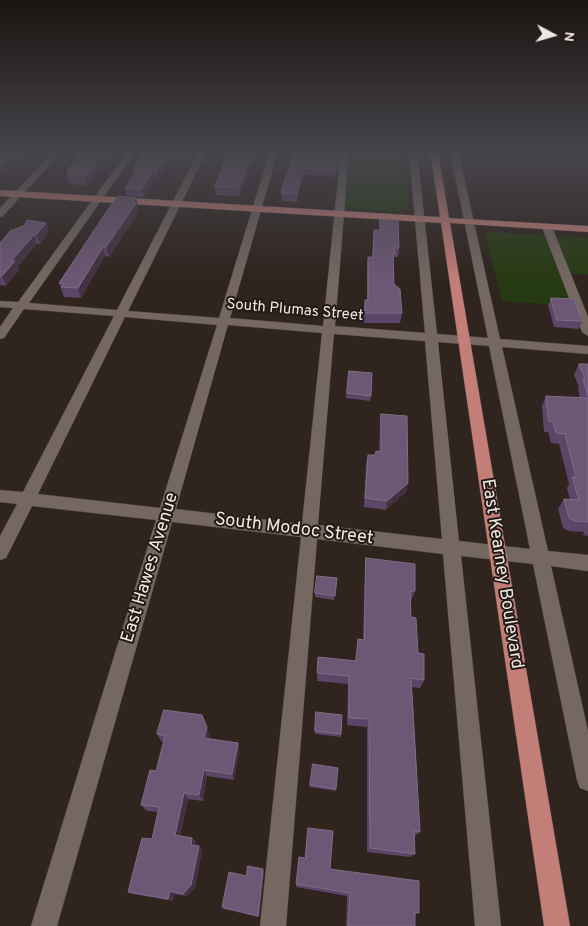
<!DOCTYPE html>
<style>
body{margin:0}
#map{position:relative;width:588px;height:926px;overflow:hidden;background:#2f241e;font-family:Overpass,sans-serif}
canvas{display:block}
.north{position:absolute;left:528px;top:10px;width:50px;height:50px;-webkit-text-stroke:4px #251b15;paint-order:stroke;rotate:96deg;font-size:14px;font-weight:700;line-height:20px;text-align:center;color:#eee7e3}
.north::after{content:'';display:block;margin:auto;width:18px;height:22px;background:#eee7e3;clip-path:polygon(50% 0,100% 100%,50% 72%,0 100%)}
</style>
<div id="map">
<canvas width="588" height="926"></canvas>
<div class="north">N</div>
</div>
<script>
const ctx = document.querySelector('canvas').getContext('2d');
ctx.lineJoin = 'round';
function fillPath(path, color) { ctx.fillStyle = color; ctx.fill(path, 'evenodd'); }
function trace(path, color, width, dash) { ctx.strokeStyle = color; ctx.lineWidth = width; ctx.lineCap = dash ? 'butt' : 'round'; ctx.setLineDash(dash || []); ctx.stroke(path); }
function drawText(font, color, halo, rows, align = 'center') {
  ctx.font = font + ' Overpass,sans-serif'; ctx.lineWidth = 4; ctx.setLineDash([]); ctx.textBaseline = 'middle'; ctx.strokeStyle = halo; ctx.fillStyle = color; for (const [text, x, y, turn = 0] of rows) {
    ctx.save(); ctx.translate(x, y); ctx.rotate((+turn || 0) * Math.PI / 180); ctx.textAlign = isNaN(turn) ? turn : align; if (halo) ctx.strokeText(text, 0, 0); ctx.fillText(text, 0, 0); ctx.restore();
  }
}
const green = new Path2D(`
 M 350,151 L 405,151 L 409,203 L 406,210 L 400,209 L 400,212 L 346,208 Z
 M 485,232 L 546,235 L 573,306 L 502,301 Z
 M 553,236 L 588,238 L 588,275 L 568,273 Z`);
const minor = new Path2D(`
 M 54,151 L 62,151 L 3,216 L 0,217 L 0,208 Z
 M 128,151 L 136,151 L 29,303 L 117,310 L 199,151 L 207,151 L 128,311 L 219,318 L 270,151 L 278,151 L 230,318 L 323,326 L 341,151 L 349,151 L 335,326 L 425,333 L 409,151 L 417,151 L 437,334 L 488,338 L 450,151 L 458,151 L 500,339 L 588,346 L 588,354 L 502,347 L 548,551 L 588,555 L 588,571 L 551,566 L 588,731 L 588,791 L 580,788 L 577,780 L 533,564 L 461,556 L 501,926 L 475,926 L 443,554 L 317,539 L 286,926 L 260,926 L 301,537 L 172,522 L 57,926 L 31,926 L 156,520 L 32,506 L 6,558 L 0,560 L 0,536 L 17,504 L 0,502 L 0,490 L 23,492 L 114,316 L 24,309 L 4,338 L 0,339 L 0,327 L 13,308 L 0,307 L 0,301 L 18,302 ZM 125,317 L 217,325 L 160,508 L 38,494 ZM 228,325 L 322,333 L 302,524 L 176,509 ZM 334,334 L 425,341 L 442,539 L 318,525 ZM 438,342 L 489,346 L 530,549 L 459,541 Z
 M 544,225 L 552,227 L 588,317 L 588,336 L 582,332 L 542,227 Z`);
const major = new Path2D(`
 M 430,151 L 438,151 L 449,218 L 588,226 L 588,232 L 450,223 L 570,926 L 544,926 L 441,223 L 0,196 L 0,190 L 440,217 Z`);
const wall = new Path2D(`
 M 81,151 L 113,151 L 87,185 L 69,184 L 67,176 L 68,174 L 67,171 L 76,160 L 76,157 Z
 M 146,151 L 193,151 L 188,161 L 169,160 L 159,178 L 155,178 L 144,197 L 127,196 L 125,188 L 134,174 L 133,169 Z
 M 229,151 L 257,151 L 240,196 L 216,195 L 215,187 Z
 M 291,151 L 339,151 L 336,177 L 303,175 L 297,202 L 282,201 L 281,193 L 293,155 L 291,155 Z
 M 138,206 L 137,208 L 138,212 L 109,257 L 105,256 L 81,298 L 64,297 L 59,283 Z
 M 380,220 L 399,248 L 398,257 L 394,257 L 393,263 L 394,284 L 402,313 L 400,323 L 364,323 L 364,310 L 365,300 L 367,300 L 367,266 L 368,257 L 372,257 L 374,230 L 379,230 Z
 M 46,223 L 49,232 L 40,244 L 37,244 L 18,266 L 19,270 L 6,286 L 0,285 L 0,243 Z
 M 551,298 L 582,321 L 579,329 L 554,327 L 548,305 Z
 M 579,364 L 588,364 L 588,536 L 583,535 L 584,532 L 569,531 L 563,528 L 558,509 L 564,499 L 570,500 L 567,488 L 569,484 L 559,444 L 551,443 L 548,432 L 544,432 L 542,406 L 546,396 L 580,398 L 578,390 L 579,387 L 574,375 Z
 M 349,371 L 371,396 L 370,401 L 346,398 Z
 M 381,414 L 408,483 L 406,492 L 386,510 L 364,507 L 366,464 L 368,455 L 375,455 L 379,452 L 380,423 Z
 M 366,558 L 415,591 L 411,601 L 410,601 L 411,617 L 424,680 L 420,688 L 412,687 L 420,832 L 415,836 L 414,836 L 415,854 L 410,857 L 367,852 L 367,727 L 347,725 L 348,684 L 317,681 L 318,657 L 355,661 L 358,639 L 363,640 L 365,569 Z
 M 337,578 L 334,600 L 315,597 L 315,593 Z
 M 316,712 L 341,734 L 341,737 L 315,734 Z
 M 157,734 L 209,734 L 208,739 L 238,743 L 239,750 L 234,780 L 207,776 L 203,801 L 188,799 L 180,836 L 192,838 L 196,842 L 195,845 L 199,846 L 202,850 L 195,888 L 187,896 L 174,894 L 173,901 L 134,894 L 128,892 L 152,839 L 158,812 L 147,811 L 141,805 L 156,771 L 164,742 L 161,741 Z
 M 313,764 L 336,789 L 336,791 L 310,787 Z
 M 305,858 L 330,869 L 419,913 L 415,914 L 415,926 L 346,926 L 347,896 L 296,887 L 296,884 Z
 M 263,869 L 264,872 L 259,917 L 224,909 L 222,907 Z`);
const shadedWall = new Path2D(`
 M 16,151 L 28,151 L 0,178 L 0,167 Z
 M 105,151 L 113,151 L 87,185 L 85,176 Z
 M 188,151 L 193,151 L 188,161 L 187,153 Z
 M 253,151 L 257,151 L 240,196 L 239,188 Z
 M 168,153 L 169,160 L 159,178 L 157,170 Z
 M 303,168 L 303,175 L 297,202 L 297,194 Z
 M 153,170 L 155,178 L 144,197 L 142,189 Z
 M 136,198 L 138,206 L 137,208 L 138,212 L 109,257 L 106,247 Z
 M 46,223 L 49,232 L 40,244 L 36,235 Z
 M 34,235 L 37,244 L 18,266 L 19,270 L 6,286 L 2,276 L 11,261 Z
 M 103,247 L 105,256 L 81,298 L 78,288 Z
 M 408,483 L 406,492 L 386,510 L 387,501 Z
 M 207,727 L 209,734 L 207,746 L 204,738 Z
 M 238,743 L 239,750 L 234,780 L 232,774 Z
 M 204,770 L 207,776 L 203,801 L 199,795 Z
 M 184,793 L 188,799 L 179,839 L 175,835 Z
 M 192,838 L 196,842 L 195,849 L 191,845 Z
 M 199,846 L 202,850 L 195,888 L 187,896 L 183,894 Z
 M 263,869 L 264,872 L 259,917 L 258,916 Z
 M 170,891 L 174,894 L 173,901 L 168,899 Z`);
const building = new Path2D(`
 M 0,151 L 16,151 L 0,167 Z
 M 81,151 L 105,151 L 85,176 L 67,176 L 70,172 L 67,171 L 79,157 L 76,157 Z
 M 146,151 L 188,151 L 187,153 L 168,153 L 157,170 L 153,170 L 142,189 L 125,188 L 137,169 L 133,169 Z
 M 229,151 L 253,151 L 239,188 L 215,187 Z
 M 295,151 L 339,151 L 337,170 L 303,168 L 297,194 L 281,193 Z
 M 119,196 L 136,198 L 133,203 L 136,203 L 106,247 L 103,247 L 78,288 L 61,287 L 64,284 L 59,283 L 113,202 Z
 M 28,220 L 46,223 L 36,235 L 34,235 L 11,261 L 15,261 L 2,276 L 0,276 L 0,243 L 10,231 L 23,226 Z
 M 380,220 L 398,220 L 399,248 L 394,248 L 395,254 L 393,253 L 394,284 L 400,289 L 402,313 L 365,313 L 365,300 L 368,300 L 368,257 L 373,257 L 374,230 L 380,230 Z
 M 551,298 L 574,299 L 582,321 L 557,320 Z
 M 579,364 L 588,364 L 588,396 L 583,379 L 585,379 Z
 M 349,371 L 372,373 L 371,396 L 347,393 Z
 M 546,396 L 588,398 L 588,522 L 575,521 L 569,518 L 564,499 L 579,500 L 572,477 L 576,478 L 565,434 L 556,433 L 553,422 L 549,421 Z
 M 381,414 L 407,416 L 408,483 L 387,501 L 365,498 L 368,455 L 375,455 L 376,451 L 381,452 Z
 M 366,558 L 415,564 L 415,591 L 410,591 L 411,617 L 416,618 L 418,653 L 424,654 L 424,680 L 411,678 L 420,832 L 414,831 L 415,854 L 370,848 L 369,719 L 349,718 L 349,676 L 317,673 L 318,657 L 356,661 L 358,639 L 364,640 Z
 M 317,576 L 337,578 L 335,596 L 315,593 Z
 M 164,710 L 202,715 L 207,727 L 204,738 L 238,743 L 232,774 L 204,770 L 199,795 L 184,793 L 175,835 L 192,838 L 191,845 L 199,846 L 191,885 L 183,894 L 170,891 L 168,899 L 128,892 L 142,838 L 152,839 L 159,807 L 141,805 L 150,770 L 156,771 L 165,736 L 157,734 Z
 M 316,712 L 342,715 L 341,734 L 315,731 Z
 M 313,764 L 338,768 L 336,789 L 310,785 Z
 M 308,828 L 333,831 L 330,869 L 419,881 L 419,913 L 415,912 L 415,926 L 348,926 L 350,893 L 296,884 L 299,857 L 305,858 Z
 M 248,866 L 263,869 L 258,916 L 222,907 L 229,872 L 246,876 Z`);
const farStreetnames = [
 ["South Plumas Street",295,311,5]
];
const streetNames = [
 ["South Modoc Street",294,530,7],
 ["East Hawes Avenue",151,568,-73],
 ["East Kearney Boulevard",501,574,81]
];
fillPath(green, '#263a12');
trace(minor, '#4b413d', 1);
trace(major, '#4b413d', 1);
fillPath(minor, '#746861');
fillPath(major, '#c37e78');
fillPath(wall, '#5d4567');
fillPath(shadedWall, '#443144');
fillPath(building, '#6d5775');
trace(building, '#816d86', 1);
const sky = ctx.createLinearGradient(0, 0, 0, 281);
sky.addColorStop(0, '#1a1410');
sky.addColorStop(0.54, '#47454c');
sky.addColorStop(1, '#47454c00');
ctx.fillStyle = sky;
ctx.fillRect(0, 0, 588, 281);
drawText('15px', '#eee7e3', '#251b15', farStreetnames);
drawText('18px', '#eee7e3', '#251b15', streetNames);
</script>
